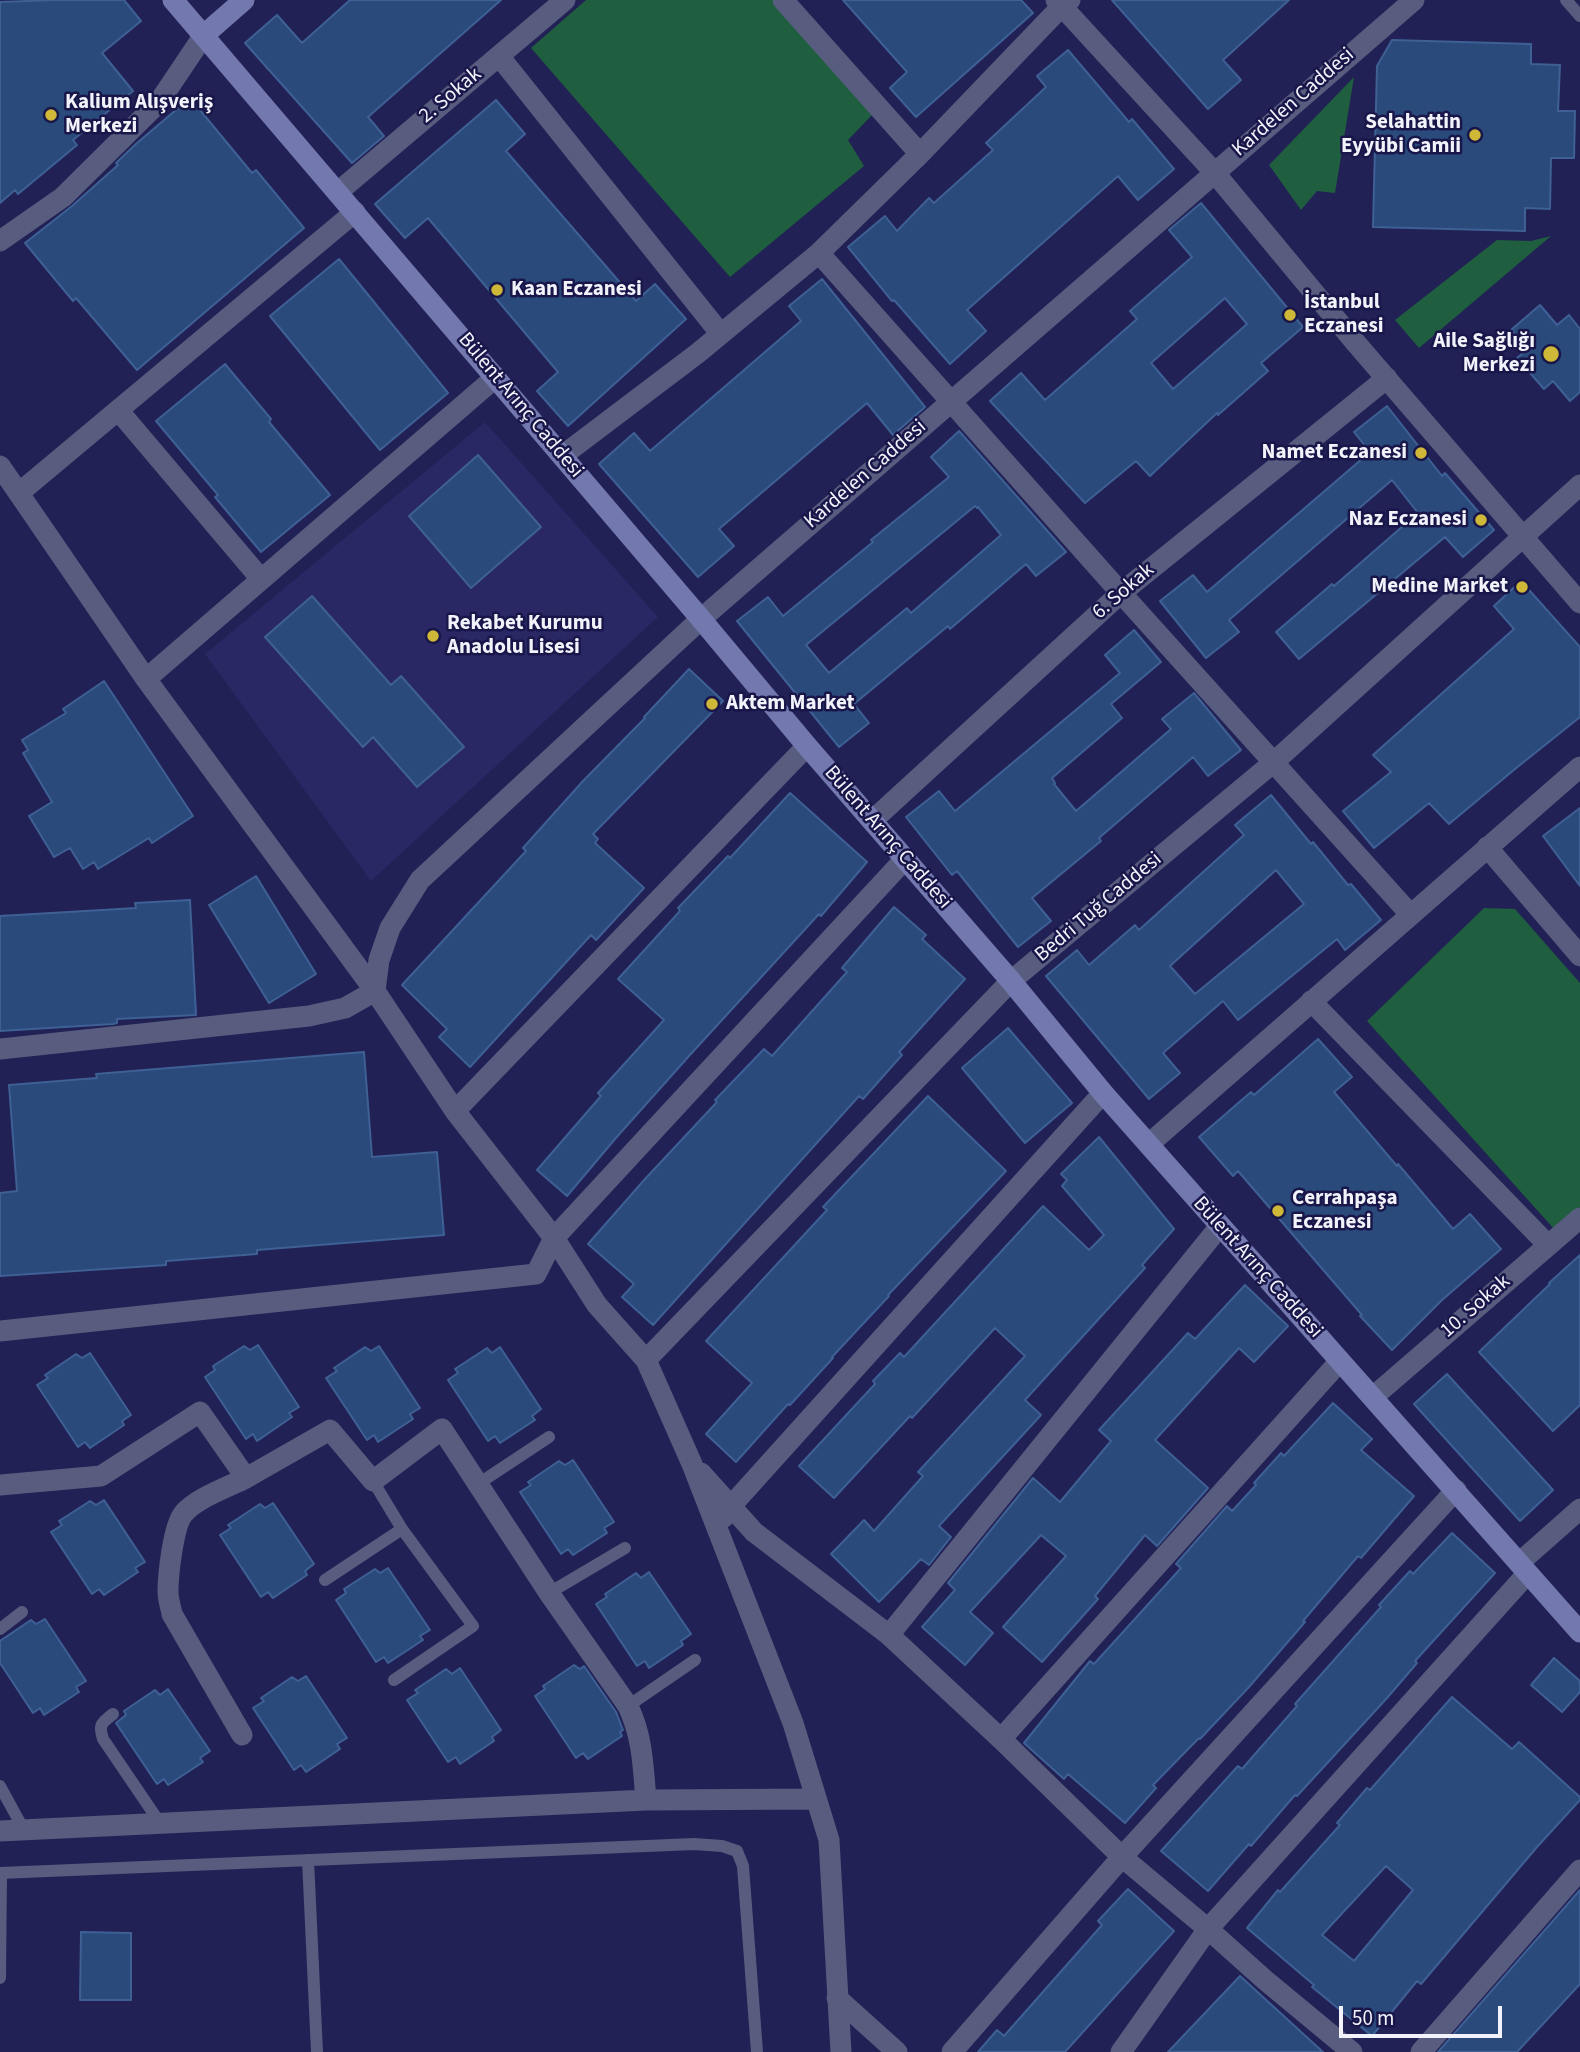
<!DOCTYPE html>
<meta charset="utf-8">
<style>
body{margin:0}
#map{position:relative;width:1580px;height:2052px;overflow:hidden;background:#212155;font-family:"Source Sans 3",sans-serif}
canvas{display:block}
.scale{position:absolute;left:1339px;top:2006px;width:163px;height:32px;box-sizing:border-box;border:4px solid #f2f3fa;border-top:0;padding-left:9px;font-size:21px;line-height:24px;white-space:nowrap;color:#f2f3fa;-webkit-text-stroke:5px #19164a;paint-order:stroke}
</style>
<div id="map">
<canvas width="1580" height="2052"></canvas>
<div class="scale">50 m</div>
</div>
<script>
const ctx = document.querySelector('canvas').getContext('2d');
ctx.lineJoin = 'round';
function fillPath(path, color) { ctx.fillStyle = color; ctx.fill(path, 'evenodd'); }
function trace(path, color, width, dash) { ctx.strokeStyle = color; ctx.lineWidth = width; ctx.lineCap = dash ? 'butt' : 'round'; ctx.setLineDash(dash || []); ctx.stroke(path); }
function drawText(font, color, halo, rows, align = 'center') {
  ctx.font = font + ' "Source Sans 3",sans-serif'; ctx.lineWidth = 5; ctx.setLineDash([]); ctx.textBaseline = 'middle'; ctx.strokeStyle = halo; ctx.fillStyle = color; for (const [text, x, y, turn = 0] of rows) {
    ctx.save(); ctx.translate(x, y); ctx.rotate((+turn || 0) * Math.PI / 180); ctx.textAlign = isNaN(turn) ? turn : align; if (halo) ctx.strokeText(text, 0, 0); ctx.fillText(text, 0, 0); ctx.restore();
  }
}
const built = new Path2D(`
 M 485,422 L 658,617 L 371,881 L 205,654 Z`);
const green = new Path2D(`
 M 586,0 L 773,0 L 874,113 L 848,140 L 864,166 L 730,277 L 531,48 Z
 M 1354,77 L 1335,193 L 1317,191 L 1301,210 L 1269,165 Z
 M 1551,236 L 1419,348 L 1395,320 L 1497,240 L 1531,241 Z
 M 1484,908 L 1515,909 L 1580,983 L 1580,1207 L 1555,1230 L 1367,1021 Z`);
const building = new Path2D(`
 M 54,0 L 124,0 L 141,21 L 102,53 L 133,91 L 73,140 L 77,145 L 18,194 L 15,190 L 0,203 L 0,2 Z
 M 350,0 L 501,0 L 368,117 L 384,136 L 352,163 L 245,43 L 277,15 L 302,43 Z
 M 843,0 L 1021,0 L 1033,13 L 916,117 L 890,88 L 907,72 Z
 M 1112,0 L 1289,0 L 1223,60 L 1241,80 L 1208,109 Z
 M 1392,40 L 1531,44 L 1531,64 L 1560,65 L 1558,111 L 1575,111 L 1574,158 L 1551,158 L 1550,209 L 1525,208 L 1525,231 L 1373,227 L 1377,66 Z
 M 1068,50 L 1129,122 L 1132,119 L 1174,169 L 1138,200 L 1118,176 L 967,310 L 986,331 L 950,364 L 894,300 L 892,301 L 848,247 L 885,216 L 897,231 L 929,198 L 934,203 L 993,150 L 986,143 L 1046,87 L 1037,76 Z
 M 190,98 L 252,173 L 256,170 L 304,228 L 137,370 L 76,298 L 73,301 L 25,243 L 72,206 L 118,165 L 116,163 L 137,143 Z
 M 496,100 L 525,134 L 506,151 L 636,301 L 655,284 L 686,319 L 568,426 L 537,391 L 558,372 L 428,218 L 405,238 L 375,204 Z
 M 1201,203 L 1303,327 L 1261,363 L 1268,371 L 1218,415 L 1217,413 L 1150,476 L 1136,461 L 1085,503 L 990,401 L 1021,373 L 1045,400 L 1137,319 L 1130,311 L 1192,257 L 1169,230 ZM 1225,298 L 1247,324 L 1173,389 L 1151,363 Z
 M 339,259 L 448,393 L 380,450 L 270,316 Z
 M 822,279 L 925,407 L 893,435 L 867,403 L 719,529 L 734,546 L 698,577 L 599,464 L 634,433 L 650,451 L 801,321 L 789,306 Z
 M 1540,305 L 1557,325 L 1569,315 L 1580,329 L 1580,392 L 1570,401 L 1553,381 L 1544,389 L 1517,358 L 1528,349 L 1511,330 Z
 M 225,364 L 271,419 L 269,422 L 330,495 L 261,552 L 215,497 L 218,495 L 156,421 Z
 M 1387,406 L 1442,476 L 1445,473 L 1494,530 L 1463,557 L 1445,537 L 1299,659 L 1276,632 L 1332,584 L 1334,586 L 1418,513 L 1392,480 L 1229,620 L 1239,632 L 1206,658 L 1160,601 L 1193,575 L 1207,592 L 1370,452 L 1354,432 Z
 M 959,431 L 1066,552 L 1036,576 L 1026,564 L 950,629 L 948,626 L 854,704 L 869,723 L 839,747 L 737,621 L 768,597 L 783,616 L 873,542 L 871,540 L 949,477 L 931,457 ZM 975,506 L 977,508 L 978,507 L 1001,535 L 911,613 L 907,608 L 829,673 L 806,645 Z
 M 478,455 L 541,527 L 471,588 L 409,516 Z
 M 1521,581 L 1580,647 L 1580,717 L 1515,769 L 1449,824 L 1429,803 L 1374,848 L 1343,811 L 1391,772 L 1373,755 L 1514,629 L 1494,606 Z
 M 312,596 L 391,685 L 401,676 L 464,747 L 417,787 L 373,737 L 363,747 L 265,637 Z
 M 1134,630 L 1161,662 L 1111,704 L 1122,718 L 1052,778 L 1055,783 L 1054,784 L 1076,811 L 1171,729 L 1162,719 L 1194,693 L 1241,750 L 1208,776 L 1193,757 L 1099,838 L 1101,841 L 1032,898 L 1051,921 L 1018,947 L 957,871 L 952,875 L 906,817 L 939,791 L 955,811 L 1120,673 L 1105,655 Z
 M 689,669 L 723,701 L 593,834 L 598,839 L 595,843 L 644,888 L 596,940 L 591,935 L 470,1067 L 439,1037 L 447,1029 L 402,985 L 526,851 L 523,848 L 583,781 L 645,718 L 644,717 Z
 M 104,681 L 193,816 L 152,843 L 149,838 L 98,869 L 94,862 L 83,869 L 70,848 L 54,857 L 29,816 L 52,802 L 23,753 L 28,750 L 22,740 L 66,713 L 63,709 Z
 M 790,793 L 867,862 L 821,916 L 819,914 L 689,1056 L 615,1139 L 567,1196 L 537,1170 L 601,1096 L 598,1093 L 664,1020 L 618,979 L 680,911 L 678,908 L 728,856 L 730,858 Z
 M 1271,795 L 1311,844 L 1313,842 L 1348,885 L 1351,884 L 1381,920 L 1345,950 L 1337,939 L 1238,1020 L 1223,1001 L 1163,1053 L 1180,1073 L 1149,1099 L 1046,976 L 1077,950 L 1089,965 L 1135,925 L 1139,930 L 1244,835 L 1235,825 ZM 1276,870 L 1304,904 L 1195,994 L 1170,966 Z
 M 1580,808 L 1580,886 L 1543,836 Z
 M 256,876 L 316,974 L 269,1003 L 209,905 Z
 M 190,900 L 196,1015 L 117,1019 L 117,1023 L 113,1024 L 0,1031 L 0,916 L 136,908 L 135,903 Z
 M 894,907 L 926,935 L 922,939 L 965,979 L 899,1052 L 902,1055 L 863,1099 L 859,1096 L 653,1325 L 622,1297 L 634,1284 L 588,1244 L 645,1179 L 717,1102 L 715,1100 L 764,1049 L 772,1056 L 847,972 L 842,968 Z
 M 1008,1028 L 1072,1103 L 1025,1143 L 962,1068 Z
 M 1318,1039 L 1352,1077 L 1334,1092 L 1397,1166 L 1398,1164 L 1453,1229 L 1470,1214 L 1501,1249 L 1442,1300 L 1392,1350 L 1360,1316 L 1362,1315 L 1238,1171 L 1233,1176 L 1199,1137 L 1251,1092 L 1254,1095 Z
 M 364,1052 L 372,1157 L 437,1152 L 444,1235 L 257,1250 L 257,1254 L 166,1261 L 166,1265 L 0,1276 L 0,1193 L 17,1191 L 9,1085 L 97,1078 L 96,1074 Z
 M 928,1096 L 1006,1171 L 888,1295 L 889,1296 L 832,1357 L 833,1358 L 790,1405 L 788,1404 L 736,1462 L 706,1434 L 752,1383 L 706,1341 L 827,1210 L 823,1207 Z
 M 1099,1137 L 1174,1229 L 1142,1265 L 1145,1268 L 1025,1400 L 1041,1415 L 939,1526 L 951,1537 L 929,1565 L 921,1559 L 879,1602 L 831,1554 L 864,1520 L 874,1531 L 923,1476 L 918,1472 L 1025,1356 L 995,1328 L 912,1418 L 910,1416 L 834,1498 L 799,1466 L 875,1384 L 873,1381 L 900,1353 L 904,1357 L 1043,1206 L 1089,1250 L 1104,1235 L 1062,1186 L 1067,1180 L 1061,1174 Z
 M 1580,1255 L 1580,1405 L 1553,1431 L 1479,1352 L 1550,1284 L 1549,1283 Z
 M 1245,1285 L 1288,1326 L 1254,1362 L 1239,1348 L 1155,1440 L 1208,1488 L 1157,1546 L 1145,1535 L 1095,1596 L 1098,1599 L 1042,1662 L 1003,1627 L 1066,1556 L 1041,1535 L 970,1612 L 993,1633 L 965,1665 L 922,1627 L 955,1590 L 948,1583 L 1033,1478 L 1060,1502 L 1111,1441 L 1099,1430 L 1188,1333 L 1195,1339 Z
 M 258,1345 L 299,1407 L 289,1413 L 292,1417 L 257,1441 L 253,1434 L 246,1439 L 205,1377 L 215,1370 L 213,1366 L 244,1346 L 250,1350 Z
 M 379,1346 L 420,1408 L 410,1414 L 413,1419 L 378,1442 L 374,1435 L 367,1440 L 326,1378 L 337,1371 L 334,1368 L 365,1347 L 371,1351 Z
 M 500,1347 L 541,1409 L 532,1416 L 535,1420 L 500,1443 L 495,1436 L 488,1441 L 448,1380 L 458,1373 L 455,1369 L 487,1348 L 492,1353 Z
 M 90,1353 L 131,1415 L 122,1421 L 124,1425 L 90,1448 L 85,1442 L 78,1447 L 37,1385 L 48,1378 L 45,1375 L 76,1354 L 82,1358 Z
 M 1447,1374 L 1553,1490 L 1520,1521 L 1414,1404 Z
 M 1333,1403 L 1372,1439 L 1361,1450 L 1414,1496 L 1361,1558 L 1358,1556 L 1303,1621 L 1305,1622 L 1249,1687 L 1200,1739 L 1199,1738 L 1153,1785 L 1156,1788 L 1125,1823 L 1068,1774 L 1064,1779 L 1024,1743 L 1090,1661 L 1094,1664 L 1181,1568 L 1176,1564 L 1227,1506 L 1232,1511 L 1256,1485 L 1254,1483 L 1281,1453 L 1284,1456 Z
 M 573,1460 L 614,1522 L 604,1528 L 607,1533 L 573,1555 L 568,1549 L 561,1554 L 520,1492 L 531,1485 L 528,1482 L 559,1461 L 565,1465 Z
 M 104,1500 L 145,1562 L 135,1568 L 138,1572 L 104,1595 L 99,1589 L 92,1594 L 51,1532 L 62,1525 L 59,1521 L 90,1501 L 96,1505 Z
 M 273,1503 L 314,1564 L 305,1571 L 307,1575 L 273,1598 L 268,1592 L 261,1597 L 220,1535 L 231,1528 L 228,1525 L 260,1504 L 265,1508 Z
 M 1452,1533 L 1495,1573 L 1415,1661 L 1417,1663 L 1387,1698 L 1297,1796 L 1295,1795 L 1251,1846 L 1249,1844 L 1208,1891 L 1161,1851 L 1238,1766 L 1242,1769 L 1297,1706 L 1295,1704 L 1381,1607 L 1379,1605 L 1410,1571 L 1413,1574 Z
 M 388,1568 L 430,1630 L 420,1636 L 423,1640 L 388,1663 L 384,1657 L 376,1662 L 336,1600 L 346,1593 L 344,1589 L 375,1569 L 380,1573 Z
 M 649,1572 L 691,1634 L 681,1641 L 683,1645 L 649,1668 L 645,1661 L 637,1666 L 596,1604 L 607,1597 L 605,1594 L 636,1573 L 641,1578 Z
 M 45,1619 L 86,1681 L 76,1687 L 79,1692 L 44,1715 L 40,1708 L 33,1713 L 0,1663 L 0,1641 L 31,1620 L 36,1624 Z
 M 1554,1658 L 1580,1681 L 1580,1692 L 1562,1712 L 1531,1685 Z
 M 574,1665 L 580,1669 L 584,1666 L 616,1712 L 623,1730 L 620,1732 L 622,1736 L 588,1759 L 583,1753 L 576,1758 L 535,1696 L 545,1689 L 543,1686 Z
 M 460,1668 L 501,1730 L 492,1737 L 494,1741 L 460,1764 L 456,1757 L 448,1762 L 407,1700 L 418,1693 L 415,1690 L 446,1669 L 452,1674 Z
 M 306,1676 L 347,1738 L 337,1744 L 340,1749 L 306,1772 L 301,1765 L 294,1770 L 253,1708 L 264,1701 L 261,1698 L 292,1677 L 298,1681 Z
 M 168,1689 L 210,1751 L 200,1758 L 203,1762 L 168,1785 L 164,1779 L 157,1784 L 116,1723 L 126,1715 L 124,1711 L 155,1690 L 160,1695 Z
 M 1452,1697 L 1512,1749 L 1519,1742 L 1580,1797 L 1580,1800 L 1537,1847 L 1421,1984 L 1417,1981 L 1372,2036 L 1312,1987 L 1314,1985 L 1247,1928 L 1278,1890 L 1280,1892 L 1340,1825 L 1337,1823 L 1367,1788 L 1370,1790 ZM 1386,1866 L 1413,1890 L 1354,1961 L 1322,1935 Z
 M 1128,1889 L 1174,1931 L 1065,2052 L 978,2052 L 997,2030 L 1004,2036 L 1102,1925 L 1098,1921 Z
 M 1580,1890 L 1580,1984 L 1517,2052 L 1438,2052 Z
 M 81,1932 L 131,1933 L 131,2000 L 80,2000 Z
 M 1240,1976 L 1323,2052 L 1168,2052 Z`);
const lane = new Path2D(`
 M 1566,0 L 1580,16
 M 373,1481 L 402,1529 L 473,1626 L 394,1680
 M 478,1484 L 549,1437
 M 325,1580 L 402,1529
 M 549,1593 L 625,1548
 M 0,1629 L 22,1612
 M 628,1706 L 695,1660
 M 113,1714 C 102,1723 98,1724 103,1739 L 160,1823
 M 0,1786 L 24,1830
 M 308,1860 L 317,2052
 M 0,1873 L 694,1844 L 722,1846 L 737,1851 L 743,1866 L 757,2052
 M 0,1978 L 1,1873`);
const street = new Path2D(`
 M 783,0 L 920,154
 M 1056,0 L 1214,172 L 1355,342 L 1580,603
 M 499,56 L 720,333
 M 338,192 L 565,0
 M 0,241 L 63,197 L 159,102 L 204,35
 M 819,253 L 1121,593 L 1410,914
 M 118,410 L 261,579
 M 562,456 L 698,353 L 819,253 L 920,154 L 1062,6 L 1070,0
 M 0,466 L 146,679 L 375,991 L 455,1111 L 554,1238 L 597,1305 L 646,1360 L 692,1464 L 793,1723 L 829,1840 L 841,2052
 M 19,493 L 355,212
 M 146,679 L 496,377
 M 873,820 L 1121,593 L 1387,378
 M 1487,847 L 1580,956
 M 1311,1001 L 1548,1245
 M 0,1049 L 309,1016 L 345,1008 L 375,991 L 379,960 L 390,928 L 420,880 L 701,619 L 1414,0
 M 455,1111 L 807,746
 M 1149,1144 L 1580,767
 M 0,1331 L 536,1274 L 554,1238 L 905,859
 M 646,1360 L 1011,981 L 1274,762 L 1580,485
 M 1373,1397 L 1580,1218
 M 701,1473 L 754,1532 L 889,1635 L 1001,1739 L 1122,1857 L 1208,1929 L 1265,1980 L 1352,2052
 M 0,1485 L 101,1476 L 200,1412 L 246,1478 L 330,1430 L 373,1481 L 442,1429 L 549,1593 L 628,1706 C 643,1738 643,1766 646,1800
 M 724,1517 L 731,1506 L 1103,1093
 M 1519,1563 L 1580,1509
 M 889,1635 L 1220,1226
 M 242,1735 L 172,1614 C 171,1607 168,1600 168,1592 C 168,1576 173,1525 184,1513 C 197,1498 228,1487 246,1478
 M 1001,1739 L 1340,1361
 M 0,1831 L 646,1800 L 816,1799
 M 837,1998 L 897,2052
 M 952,2052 L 1122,1857 L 1456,1490
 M 1121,2052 L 1208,1929 L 1527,1574
 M 1421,2052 L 1580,1870`);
const secondary = new Path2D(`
 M 173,0 L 701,619 L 807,746 L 1011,981 L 1103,1093 L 1580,1632
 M 204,35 L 244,0`);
const markers = [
 [51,115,7,"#cfb837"],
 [1475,135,7,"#cfb837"],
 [497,290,7,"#cfb837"],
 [1290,315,7,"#cfb837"],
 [1551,354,9,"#cfb837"],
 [1421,453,7,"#cfb837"],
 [1481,520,7,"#cfb837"],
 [1522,587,7,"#cfb837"],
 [433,636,7,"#cfb837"],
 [712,704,7,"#cfb837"],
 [1278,1211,7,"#cfb837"]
];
const streetNames = [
 ["2. Sokak",451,96,-40],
 ["Kardelen Caddesi",1294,103,-41],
 ["Bülent Arınç Caddesi",520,406,50],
 ["Kardelen Caddesi",866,475,-41],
 ["6. Sokak",1124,592,-41],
 ["Bülent Arınç Caddesi",887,838,49],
 ["Bedri Tuğ Caddesi",1099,908,-40],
 ["Bülent Arınç Caddesi",1257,1268,48],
 ["10. Sokak",1476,1307,-41]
];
const poiNames = [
 ["Kalium Alışveriş",65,103],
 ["Merkezi",65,127],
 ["Selahattin",1461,123,"right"],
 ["Eyyübi Camii",1461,147,"right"],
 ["Kaan Eczanesi",511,290],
 ["İstanbul",1304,303],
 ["Eczanesi",1304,327],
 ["Aile Sağlığı",1535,342,"right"],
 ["Merkezi",1535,366,"right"],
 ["Namet Eczanesi",1407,453,"right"],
 ["Naz Eczanesi",1467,520,"right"],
 ["Medine Market",1508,587,"right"],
 ["Rekabet Kurumu",447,624],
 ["Anadolu Lisesi",447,648],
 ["Aktem Market",726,704],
 ["Cerrahpaşa",1292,1199],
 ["Eczanesi",1292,1223]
];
fillPath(built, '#292864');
fillPath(green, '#1f5e3f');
fillPath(building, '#2a4a7c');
trace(building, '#3f6094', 2);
trace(lane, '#585c7e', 12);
trace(street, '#585c7e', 21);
trace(secondary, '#7378ae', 21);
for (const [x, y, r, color] of markers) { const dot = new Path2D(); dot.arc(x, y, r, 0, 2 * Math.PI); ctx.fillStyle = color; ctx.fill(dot); trace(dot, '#19164a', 2.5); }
drawText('21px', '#f2f3fa', '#19164a', streetNames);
drawText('bold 21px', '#f2f3fa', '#19164a', poiNames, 'left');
</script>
